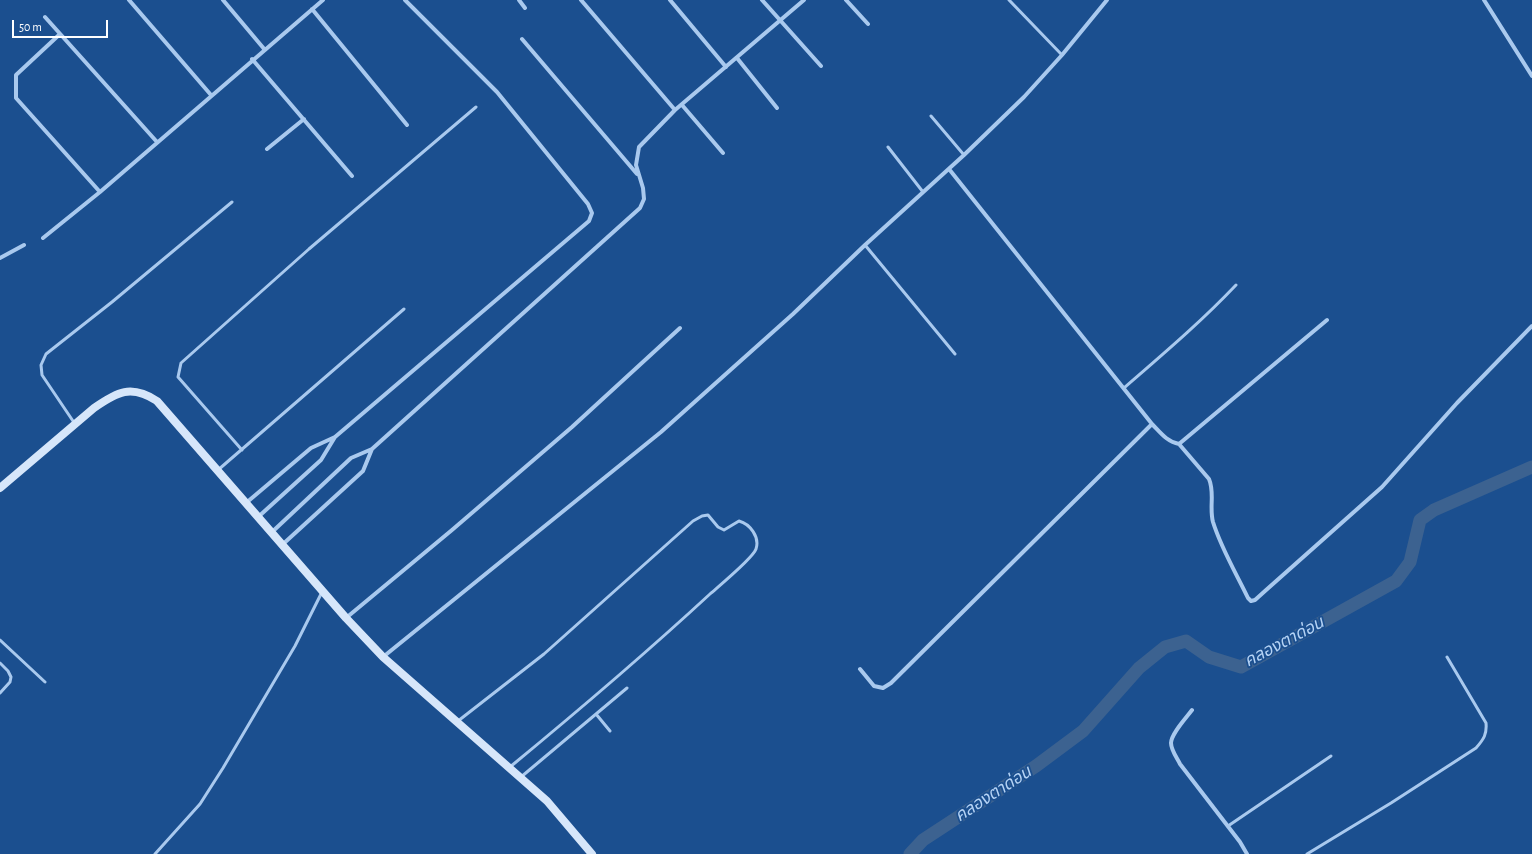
<!DOCTYPE html>
<meta charset="utf-8">
<style>
body{margin:0}
#map{position:relative;width:1532px;height:854px;overflow:hidden;background:#1b4f8f;font-family:"Alegreya Sans",sans-serif}
canvas{display:block}
.scale{position:absolute;left:12px;top:20px;width:96px;height:18px;box-sizing:border-box;border:2px solid #fff;border-top:0;padding-left:5px;font-size:12px;line-height:14px;white-space:nowrap;color:#fff;-webkit-text-stroke:3px #1b4f8f;paint-order:stroke}
</style>
<div id="map">
<canvas width="1532" height="854"></canvas>
<div class="scale">50 m</div>
</div>
<script>
const ctx = document.querySelector('canvas').getContext('2d');
ctx.lineJoin = 'round';
function trace(path, color, width, dash) { ctx.strokeStyle = color; ctx.lineWidth = width; ctx.lineCap = dash ? 'butt' : 'round'; ctx.setLineDash(dash || []); ctx.stroke(path); }
function drawText(font, color, halo, rows, align = 'center') {
  ctx.font = font + ' "Alegreya Sans","Noto Sans Thai",sans-serif'; ctx.lineWidth = 3.5; ctx.setLineDash([]); ctx.textBaseline = 'middle'; ctx.strokeStyle = halo; ctx.fillStyle = color; for (const [text, x, y, turn = 0] of rows) {
    ctx.save(); ctx.translate(x, y); ctx.rotate((+turn || 0) * Math.PI / 180); ctx.textAlign = isNaN(turn) ? turn : align; if (halo) ctx.strokeText(text, 0, 0); ctx.fillText(text, 0, 0); ctx.restore();
  }
}
const canal = new Path2D(`
 M 910,854 L 923,840 L 1036,766 L 1083,731 L 1139,668 L 1165,647 L 1186,641 L 1209,657 L 1241,667 L 1396,581 L 1410,562 L 1420,520 L 1434,510 L 1532,467`);
const lane = new Path2D(`
 M 1009,0 L 1062,55
 M 931,116 L 964,155
 M 888,147 L 923,192
 M 865,245 L 955,354
 M 1124,388 C 1162,355 1201,322 1236,285
 M 75,424 L 42,375 L 41,365 L 46,354 L 112,302 L 232,202
 M 242,450 L 178,377 L 181,363 L 309,249 L 476,107
 M 218,470 L 404,309
 M 0,640 L 45,682
 M 0,663 L 8,671 L 11,677 L 10,682 L 0,693
 M 596,714 L 610,731
 M 458,721 L 544,654 L 693,521 L 702,516 L 708,515 L 718,527 L 724,530 L 739,521 C 750,524 760,537 756,549 C 753,558 719,586 710,594 C 645,654 578,711 510,767
 M 521,777 L 627,688
 M 1228,826 L 1331,756
 M 155,854 L 200,804 L 223,768 L 295,646 L 322,592
 M 1307,854 L 1391,803 L 1476,748 C 1484,739 1487,734 1486,723 L 1447,657`);
const street = new Path2D(`
 M 129,0 L 211,95
 M 223,0 L 265,50
 M 519,0 L 525,8
 M 581,0 L 675,110
 M 670,0 L 726,67
 M 762,0 L 821,66
 M 846,0 L 868,24
 M 1484,0 L 1532,76
 M 312,9 L 407,125
 M 45,17 L 157,142
 M 60,34 L 16,75 L 16,98 L 100,192
 M 522,39 L 637,174
 M 737,58 L 777,108
 M 252,59 L 352,176
 M 682,105 L 723,153
 M 267,149 L 304,119
 M 949,169 L 1152,424 C 1160,432 1167,442 1179,444 L 1209,479 C 1215,493 1209,507 1213,522 C 1221,548 1236,573 1248,598 L 1251,601 L 1255,600 L 1265,591 L 1382,487 L 1457,403 L 1532,326
 M 43,238 L 100,192 L 323,0
 M 0,258 L 24,245
 M 335,437 L 589,221 L 592,213 L 588,204 L 497,92 L 405,0
 M 1179,444 L 1327,320
 M 372,449 L 640,208 L 644,199 L 643,188 L 636,165 L 639,147 L 675,110 L 804,0
 M 246,503 L 311,448 L 335,437 L 321,460 L 257,518
 M 271,533 L 351,458 L 372,449 L 363,471 L 282,545
 M 346,618 L 452,530 L 572,427 L 680,328
 M 383,657 L 661,432 L 793,314 L 865,245 L 964,155 L 1024,97 L 1062,55 L 1107,0
 M 860,669 L 874,686 L 883,688 L 891,683 L 1152,424
 M 1192,710 C 1186,718 1171,734 1171,743 C 1171,750 1177,758 1180,764 L 1240,842 L 1247,854`);
const secondary = new Path2D(`
 M 0,488 L 94,408 C 117,392 131,384 157,401 L 346,618 L 383,657 L 547,801 L 592,854`);
const waterNames = [
 ["คลองตาด่อน",1284,642,-28],
 ["คลองตาด่อน",993,794,-33]
];
trace(canal, '#3c6290', 13);
trace(lane, '#a9c9ee', 3);
trace(street, '#a9c9ee', 4);
trace(secondary, '#d6e6fa', 8);
drawText('italic 17px', '#b5d3f5', '#1b4f8f', waterNames);
</script>
